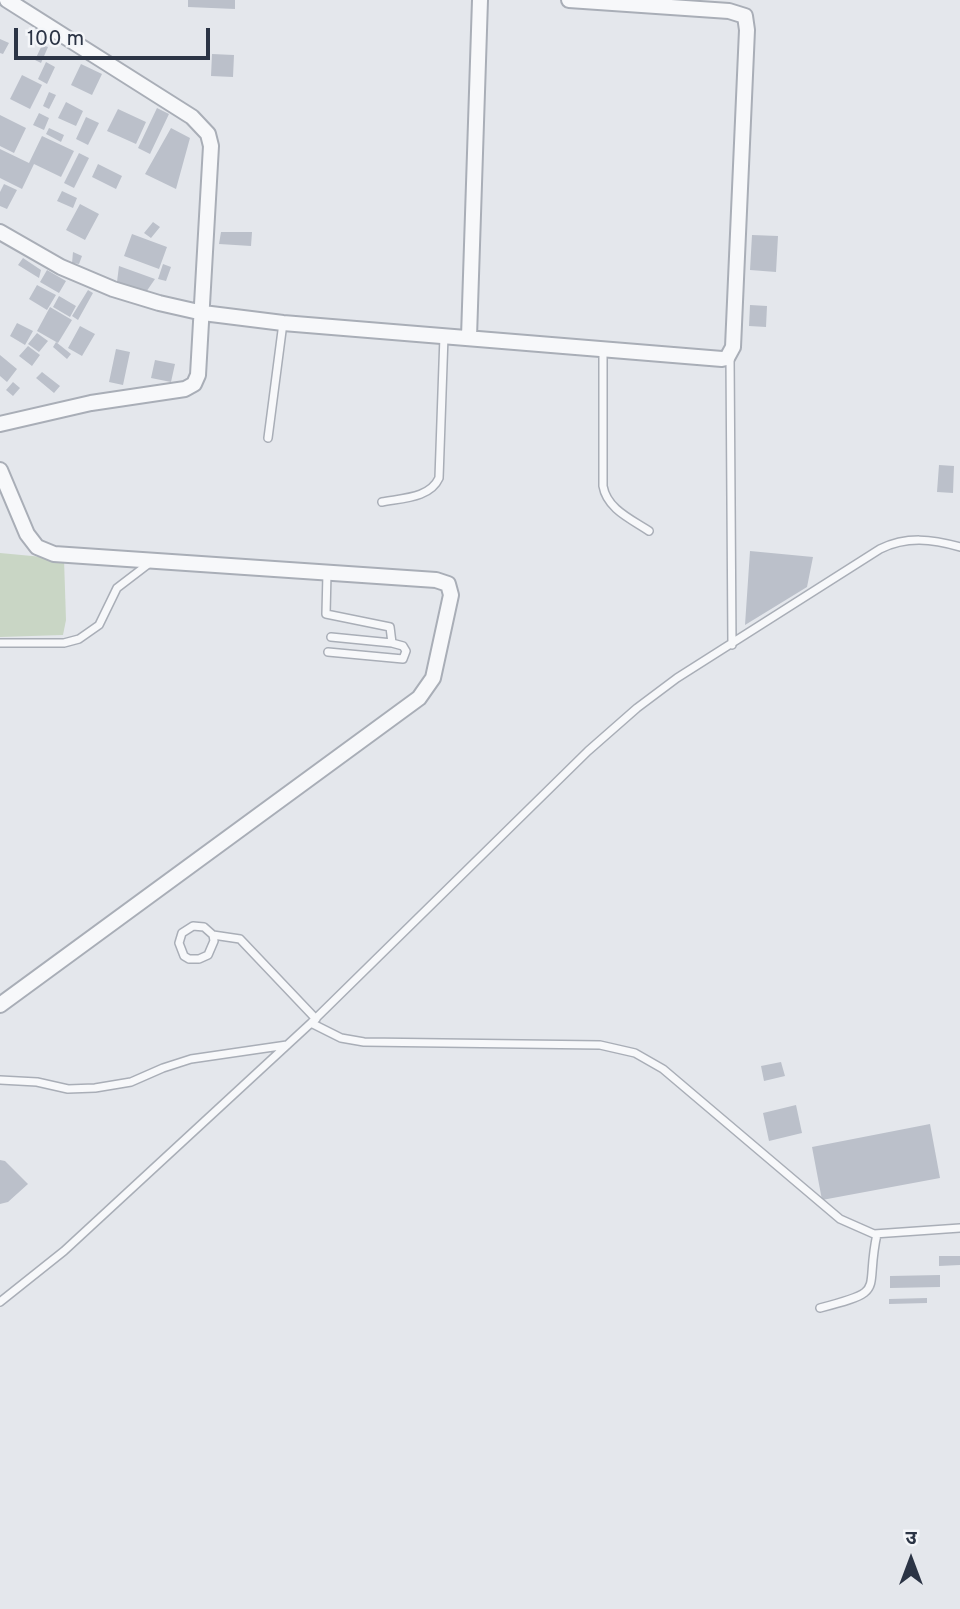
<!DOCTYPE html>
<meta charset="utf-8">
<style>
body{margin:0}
#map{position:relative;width:960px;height:1609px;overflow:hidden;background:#e4e7ec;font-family:Overpass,"Noto Sans Devanagari",sans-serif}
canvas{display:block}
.north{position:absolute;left:876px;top:1525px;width:70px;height:70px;-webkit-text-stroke:5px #f4f6f9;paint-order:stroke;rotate:0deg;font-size:19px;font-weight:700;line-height:28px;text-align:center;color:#2b3445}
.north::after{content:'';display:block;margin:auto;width:24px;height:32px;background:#2b3445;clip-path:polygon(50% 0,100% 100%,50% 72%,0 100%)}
.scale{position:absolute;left:14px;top:28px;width:196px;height:32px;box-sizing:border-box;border:4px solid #2b3445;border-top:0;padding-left:9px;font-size:21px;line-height:24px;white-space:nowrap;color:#2b3445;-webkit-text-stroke:5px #f4f6f9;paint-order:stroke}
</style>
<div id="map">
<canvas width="960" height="1609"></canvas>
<div class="north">उ</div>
<div class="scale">100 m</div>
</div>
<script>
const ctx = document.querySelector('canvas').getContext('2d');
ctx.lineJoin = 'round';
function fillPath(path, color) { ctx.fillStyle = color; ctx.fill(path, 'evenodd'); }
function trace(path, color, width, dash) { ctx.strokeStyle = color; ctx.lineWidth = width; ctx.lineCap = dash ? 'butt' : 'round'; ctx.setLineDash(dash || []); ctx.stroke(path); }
const green = new Path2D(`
 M 0,553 L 64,559 L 66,620 L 63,635 L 0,637 Z`);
const building = new Path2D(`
 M 188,0 L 235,0 L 235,9 L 188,7 Z
 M 0,39 L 9,43 L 3,54 L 0,53 Z
 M 42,45 L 48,47 L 41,63 L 35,60 Z
 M 212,54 L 234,55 L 233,77 L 211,76 Z
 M 46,62 L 55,67 L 47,84 L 38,79 Z
 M 81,64 L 102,74 L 92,95 L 71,85 Z
 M 22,75 L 42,85 L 30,109 L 10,99 Z
 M 49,92 L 56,95 L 49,109 L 43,106 Z
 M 66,102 L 83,111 L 76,126 L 58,118 Z
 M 157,108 L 169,114 L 150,154 L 138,148 Z
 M 118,109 L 146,122 L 136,144 L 107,131 Z
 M 39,113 L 49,118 L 44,130 L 33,125 Z
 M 0,115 L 26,128 L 14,153 L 0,146 Z
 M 86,117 L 99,123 L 88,145 L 76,139 Z
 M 49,128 L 64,135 L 61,142 L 46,134 Z
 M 171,128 L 190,138 L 176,189 L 145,174 Z
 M 42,136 L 74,151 L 61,177 L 34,164 L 22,189 L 0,178 L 0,149 L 29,163 Z
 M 79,153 L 89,158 L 74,188 L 64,183 Z
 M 98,164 L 122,176 L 116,189 L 92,177 Z
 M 4,184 L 17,190 L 7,209 L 0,206 L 0,192 Z
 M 62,191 L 77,198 L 73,208 L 57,201 Z
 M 80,204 L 99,214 L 85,240 L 66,230 Z
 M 153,222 L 160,227 L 151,238 L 144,233 Z
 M 221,232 L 252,232 L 251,246 L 219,244 Z
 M 132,234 L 167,247 L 159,269 L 124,256 Z
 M 752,235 L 778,236 L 776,272 L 750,270 Z
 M 73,252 L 82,256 L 79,264 L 72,263 Z
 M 23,258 L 41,270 L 39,278 L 18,265 Z
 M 163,264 L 171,267 L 166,281 L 158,279 Z
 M 119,266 L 155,279 L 144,295 L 117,282 Z
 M 47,270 L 66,281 L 59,293 L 40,282 Z
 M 37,285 L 56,295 L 47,310 L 29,299 Z
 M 88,290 L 93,293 L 78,320 L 72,316 Z
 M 59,296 L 76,306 L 70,317 L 53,307 Z
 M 750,305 L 767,306 L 766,327 L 749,326 Z
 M 50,307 L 72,320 L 58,343 L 37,331 Z
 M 17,323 L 33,331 L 25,345 L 10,336 Z
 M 80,326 L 95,334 L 82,356 L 68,348 Z
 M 37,333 L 48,341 L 39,352 L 28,344 Z
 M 56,342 L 71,354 L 67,359 L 53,347 Z
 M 28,346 L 40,355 L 32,366 L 19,356 Z
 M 116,349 L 130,352 L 123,385 L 109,382 Z
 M 0,355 L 17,369 L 7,382 L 0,376 Z
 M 155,360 L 175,364 L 171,382 L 151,378 Z
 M 42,372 L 60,386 L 54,393 L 36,378 Z
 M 13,382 L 20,388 L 13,396 L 6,390 Z
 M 939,465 L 954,466 L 953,493 L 937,492 Z
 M 750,551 L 813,557 L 807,587 L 745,625 Z
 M 781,1062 L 785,1076 L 764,1081 L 761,1066 Z
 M 796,1105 L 802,1133 L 769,1141 L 763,1113 Z
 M 930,1124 L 940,1178 L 822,1200 L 812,1147 Z
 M 0,1160 L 5,1161 L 28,1184 L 8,1202 L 0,1204 Z
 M 939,1256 L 960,1256 L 960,1265 L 939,1266 Z
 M 940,1275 L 940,1287 L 890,1288 L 890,1276 Z
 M 927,1298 L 927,1303 L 889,1304 L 889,1299 Z`);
const lane = new Path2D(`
 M 603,350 L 603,486 C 607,509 631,519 649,531
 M 730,356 L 732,645
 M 268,438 L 283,323
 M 382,502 C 403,498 430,498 439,478 L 444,336
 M 327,573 L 326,614 L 390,627 L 392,643 L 403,646 L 406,651 L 403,659 L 328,652
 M 331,637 L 392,643
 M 0,643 L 64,643 L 79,639 L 99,625 L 117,588 L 151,562
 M 213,935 L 214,941 L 208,955 L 199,959 L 189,959 L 184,956 L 179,943 L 182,933 L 193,926 L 204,927 L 213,935 L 240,939 L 316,1019
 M 311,1023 L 341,1038 L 364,1042 L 600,1045 L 635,1053 L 663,1069 L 840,1219 L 874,1234 L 960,1228
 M 0,1080 L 37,1082 L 68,1089 L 95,1088 L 131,1082 L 163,1068 L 191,1059 L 287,1045
 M 0,1302 L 64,1251 L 311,1023 L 588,751 L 637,708 L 677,678 L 880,549 C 907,536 932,539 960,547
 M 820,1308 C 889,1290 864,1293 877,1234`);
const street = new Path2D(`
 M 0,232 L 61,267 L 113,289 L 159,303 L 203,313 L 283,323 L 722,359 L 727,358 L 733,347 L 747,30 L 745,16 L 729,11 L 569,0
 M 469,337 L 480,0
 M 0,424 L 91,403 L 185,389 L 194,384 L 198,375 L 211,146 L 208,134 L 192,117 L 7,0
 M 0,470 L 27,534 L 37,547 L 54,554 L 436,580 L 448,584 L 451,595 L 433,678 L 419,698 L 0,1005`);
fillPath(green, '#c9d6c5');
fillPath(building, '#bbc0ca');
trace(lane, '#a9aeb7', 10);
trace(street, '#a9aeb7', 18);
trace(lane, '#f7f8fa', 7);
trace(street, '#f7f8fa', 14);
</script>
